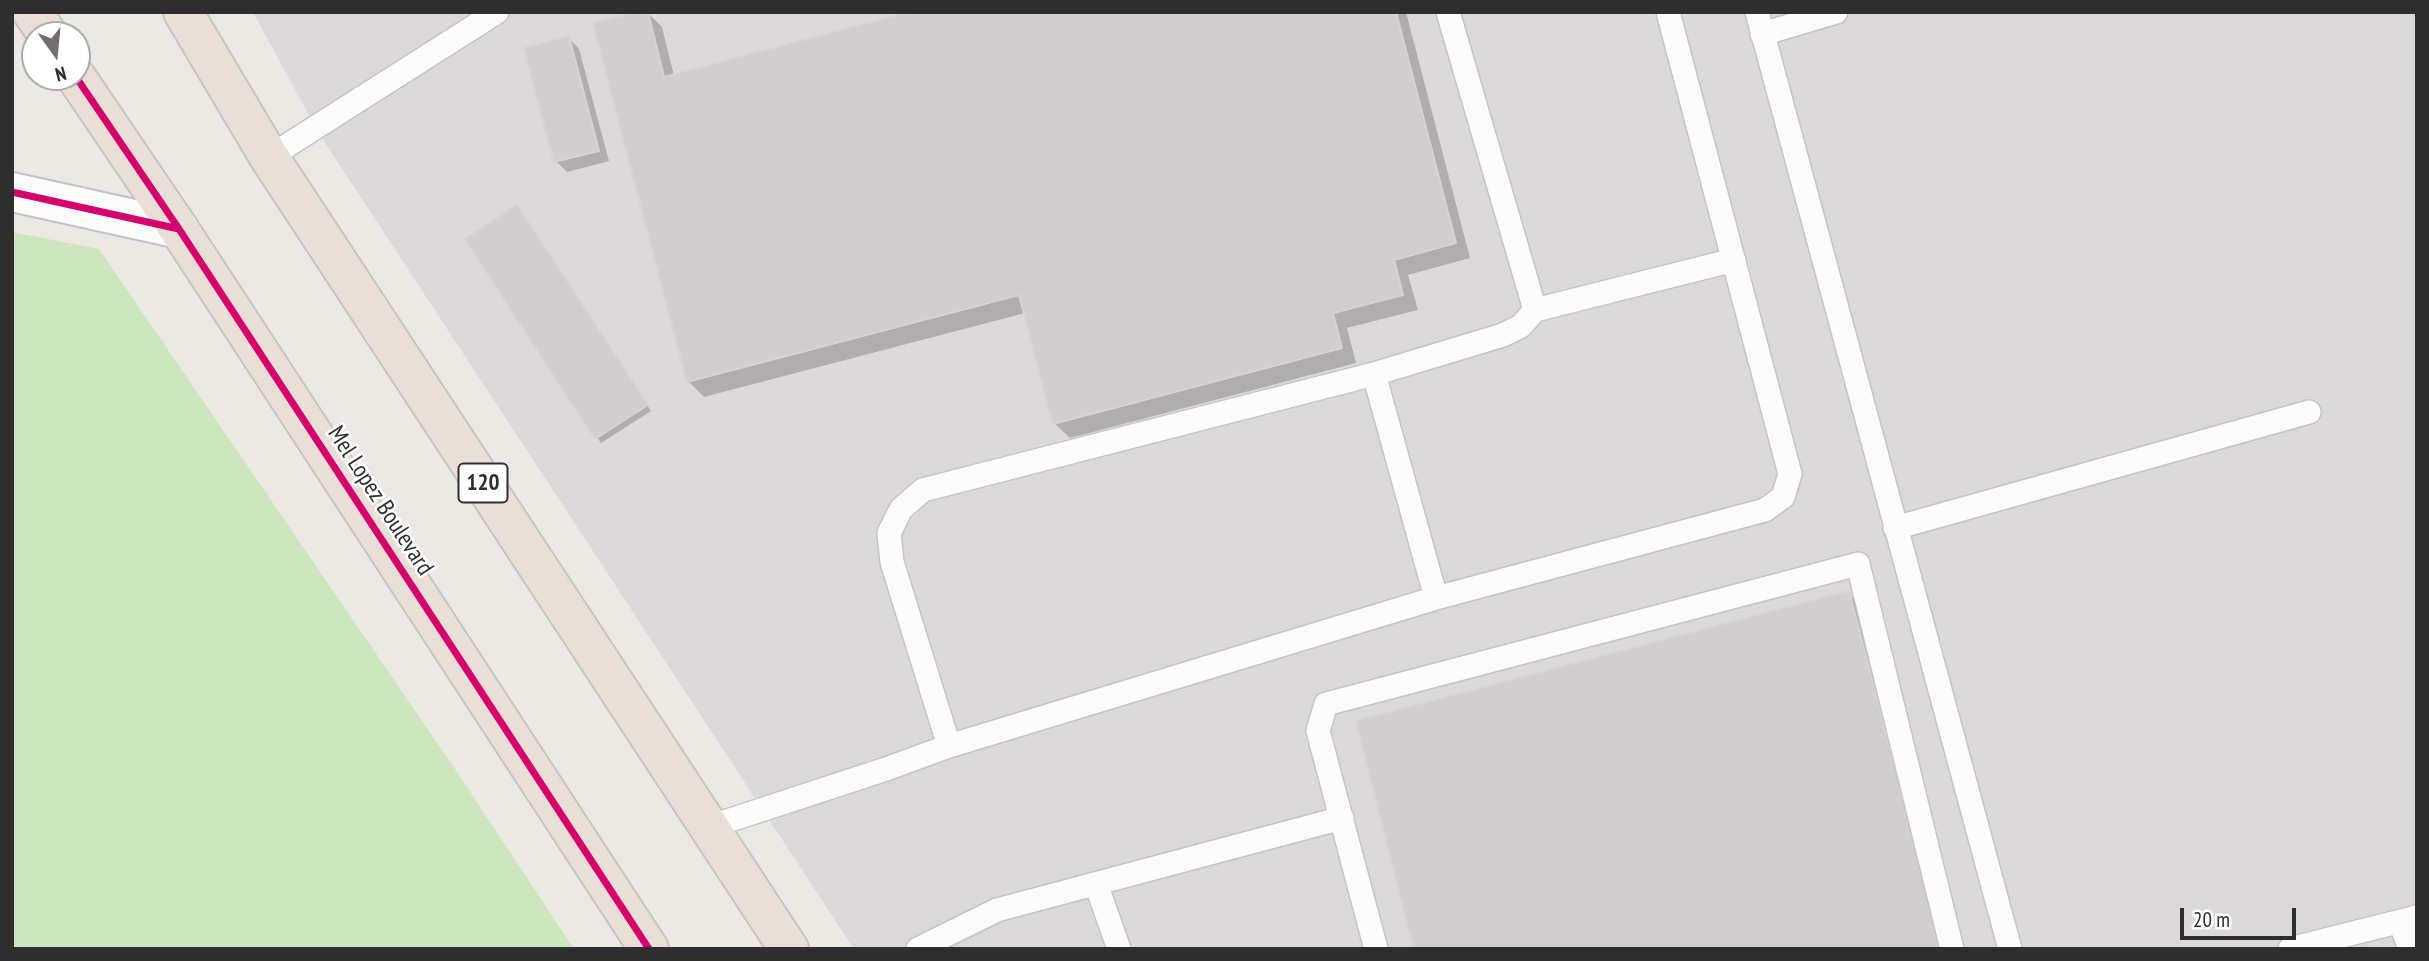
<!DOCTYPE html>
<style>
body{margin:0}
#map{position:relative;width:2429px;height:961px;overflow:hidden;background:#ece8e4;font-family:"PT Sans Narrow",sans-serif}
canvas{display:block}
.frame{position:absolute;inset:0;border:14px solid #2e2e2e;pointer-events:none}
.north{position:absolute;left:21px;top:21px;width:70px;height:70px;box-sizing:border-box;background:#fff;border:2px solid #ababab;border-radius:50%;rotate:165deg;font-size:19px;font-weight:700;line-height:28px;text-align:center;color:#2e2e2e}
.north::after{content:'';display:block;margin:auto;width:24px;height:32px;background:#706f6e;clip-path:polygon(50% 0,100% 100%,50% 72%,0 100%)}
.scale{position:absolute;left:2180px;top:908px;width:116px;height:32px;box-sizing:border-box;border:4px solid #2e2e2e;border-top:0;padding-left:9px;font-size:21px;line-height:24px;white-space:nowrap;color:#2e2e2e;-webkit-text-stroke:5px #fff;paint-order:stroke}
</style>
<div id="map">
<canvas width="2429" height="961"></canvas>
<div class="frame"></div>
<div class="north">N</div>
<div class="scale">20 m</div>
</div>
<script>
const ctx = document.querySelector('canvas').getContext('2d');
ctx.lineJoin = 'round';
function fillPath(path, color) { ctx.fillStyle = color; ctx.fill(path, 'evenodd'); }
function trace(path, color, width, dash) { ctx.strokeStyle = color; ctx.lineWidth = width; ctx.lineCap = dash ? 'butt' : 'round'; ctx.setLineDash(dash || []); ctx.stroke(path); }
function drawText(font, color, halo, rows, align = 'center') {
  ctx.font = font + ' "PT Sans Narrow",sans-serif'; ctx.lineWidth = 5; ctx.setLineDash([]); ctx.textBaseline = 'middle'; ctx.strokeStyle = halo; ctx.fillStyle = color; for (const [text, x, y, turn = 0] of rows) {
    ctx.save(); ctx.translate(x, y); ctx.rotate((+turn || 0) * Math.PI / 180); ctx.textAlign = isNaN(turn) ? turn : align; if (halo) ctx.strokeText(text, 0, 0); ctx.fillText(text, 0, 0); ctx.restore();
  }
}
const industrial = new Path2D(`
 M 253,12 L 2417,12 L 2417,949 L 854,949 L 318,132 Z`);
const green = new Path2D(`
 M 12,232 L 99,249 L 457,772 L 574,949 L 12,949 Z`);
const shadow = new Path2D(`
 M 647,12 L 662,27 L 674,76 L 917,12 L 1406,12 L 1470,258 L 1408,275 L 1418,310 L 1347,328 L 1356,363 L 1070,438 L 1054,423 L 1025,313 L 704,397 L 688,381 Z
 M 569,38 L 579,49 L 609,161 L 567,172 L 556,161 Z
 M 521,212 L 651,411 L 601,443 L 467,239 Z
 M 1848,593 L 1864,609 L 1952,949 L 1416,949 Z`);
const building = new Path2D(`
 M 637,12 L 648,12 L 664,77 L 910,12 L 1396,12 L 1456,243 L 1394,260 L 1403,295 L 1333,313 L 1342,348 L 1053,424 L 1019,295 L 687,382 L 593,23 Z
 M 569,36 L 599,151 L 554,162 L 524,48 Z
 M 517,205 L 648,405 L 595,439 L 465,239 Z
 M 1849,591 L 1942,949 L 1414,949 L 1356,721 Z`);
const lane = new Path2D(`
 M 1448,12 L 1535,310
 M 1757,12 L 2010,949
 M 1762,34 L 1836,12
 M 269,157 L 497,12
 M 1895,528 L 2309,412
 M 1436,598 L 1374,374 L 1503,335 L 1521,326 L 1535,310 L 1734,260
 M 949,746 L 892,562 L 889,533 L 901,509 L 923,490 L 1374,374
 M 709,827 L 886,769 L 949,746 L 1436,598 L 1765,510 L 1783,497 L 1790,474 L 1668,12
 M 1096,884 L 1119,949
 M 2400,922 L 2410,949
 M 918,949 L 997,910 L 1342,818
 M 1376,949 L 1318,731 L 1326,704 L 1858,564 L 1952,949
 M 2290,949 L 2417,917`);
const street = new Path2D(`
 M 12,192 L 179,229`);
const highway = new Path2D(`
 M 32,12 L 48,35
 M 183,12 L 269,157 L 789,949
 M 76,77 L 179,229 L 649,949`);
const cycleway = new Path2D(`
 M 76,77 L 179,229 L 649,949
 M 12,192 L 179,229`);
const shields = [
 [483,483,49]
];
const shieldNames = [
 ["120",483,483]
];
const streetNames = [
 ["Mel Lopez Boulevard",380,501,57]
];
fillPath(industrial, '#dcd9db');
fillPath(green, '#cee6be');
fillPath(shadow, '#0003');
fillPath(building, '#d1cecb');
trace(building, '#d7d4d0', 2);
trace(lane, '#c5c4c5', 26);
trace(street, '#c5c4c5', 42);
trace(highway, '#c6c5c4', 42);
trace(lane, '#fcfcfb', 23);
trace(street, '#fcfcfb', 38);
trace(highway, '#eadfd6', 38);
trace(cycleway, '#d6006c', 7);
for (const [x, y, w] of shields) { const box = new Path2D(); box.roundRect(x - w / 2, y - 19.5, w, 39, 5); ctx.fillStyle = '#fff'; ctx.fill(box); trace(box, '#2e2e2e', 2); }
drawText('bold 23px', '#2e2e2e', null, shieldNames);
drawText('24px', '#2e2e2e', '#fff', streetNames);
</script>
